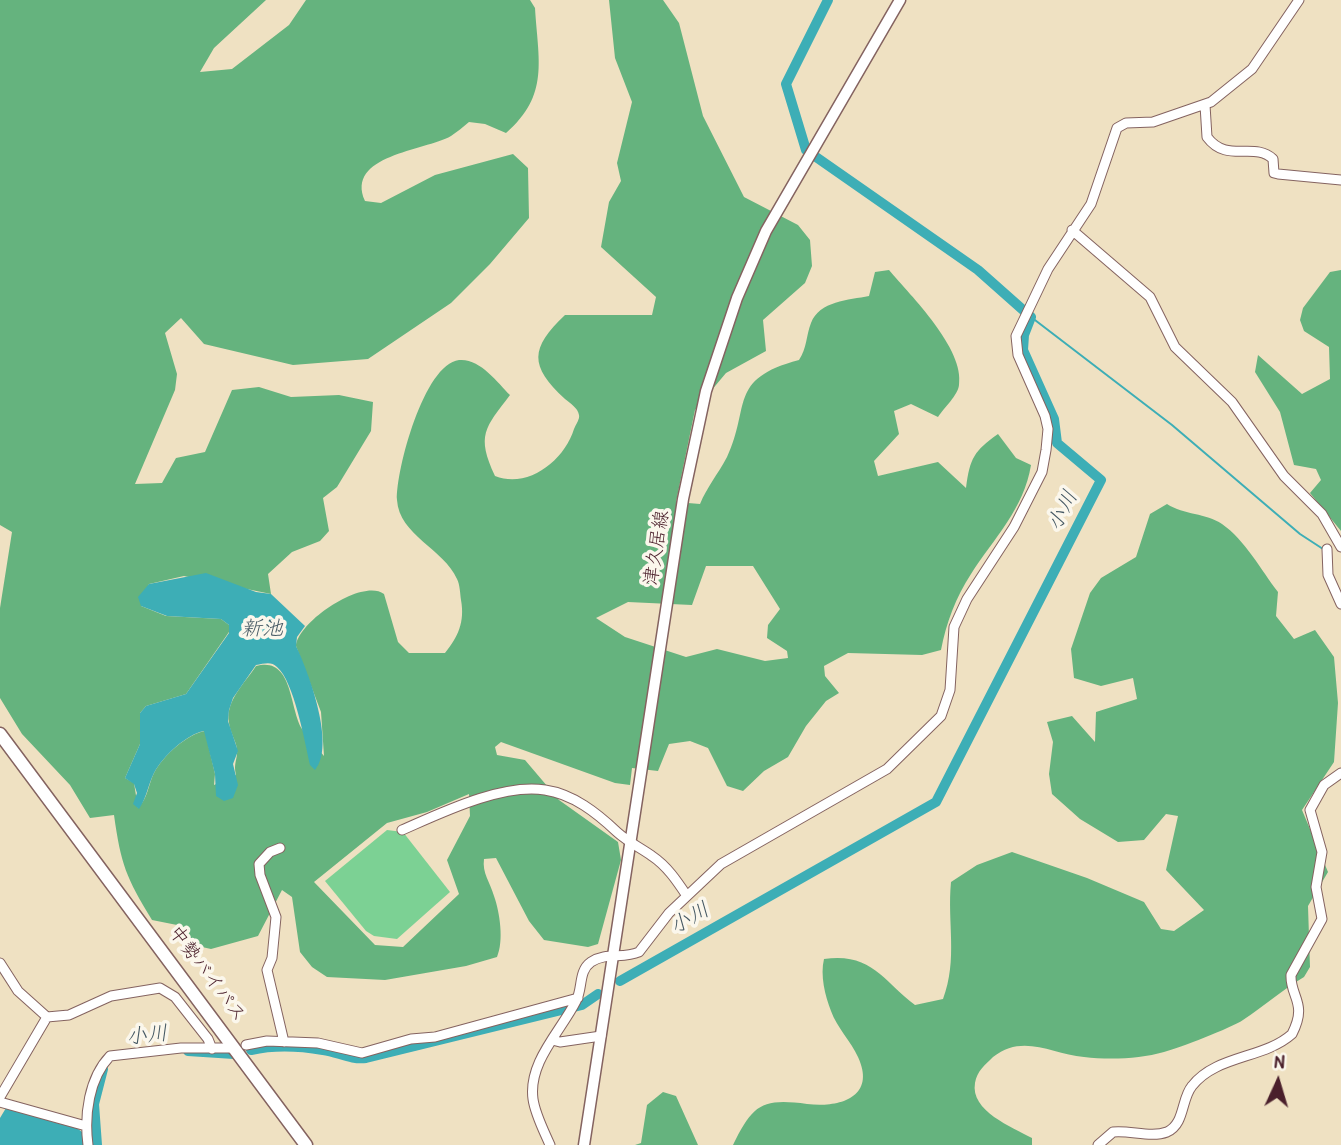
<!DOCTYPE html>
<meta charset="utf-8">
<style>
body{margin:0}
#map{position:relative;width:1341px;height:1145px;overflow:hidden;background:#efe1c2;font-family:"Patrick Hand",sans-serif}
canvas{display:block}
.north{position:absolute;left:1243px;top:1047px;width:70px;height:70px;-webkit-text-stroke:5px #fbf7ec;paint-order:stroke;rotate:4deg;font-size:19px;font-weight:700;line-height:28px;text-align:center;color:#4a1f2b}
.north::after{content:'';display:block;margin:auto;width:24px;height:32px;background:#4a1f2b;clip-path:polygon(50% 0,100% 100%,50% 72%,0 100%)}
</style>
<div id="map">
<canvas width="1341" height="1145"></canvas>
<div class="north">N</div>
</div>
<script>
const ctx = document.querySelector('canvas').getContext('2d');
ctx.lineJoin = 'round';
function fillPath(path, color) { ctx.fillStyle = color; ctx.fill(path, 'evenodd'); }
function trace(path, color, width, dash) { ctx.strokeStyle = color; ctx.lineWidth = width; ctx.lineCap = dash ? 'butt' : 'round'; ctx.setLineDash(dash || []); ctx.stroke(path); }
function drawText(font, color, halo, rows, align = 'center') {
  ctx.font = font + ' "Patrick Hand","Klee One",sans-serif'; ctx.lineWidth = 7; ctx.setLineDash([]); ctx.textBaseline = 'middle'; ctx.strokeStyle = halo; ctx.fillStyle = color; for (const [text, x, y, turn = 0] of rows) {
    ctx.save(); ctx.translate(x, y); ctx.rotate((+turn || 0) * Math.PI / 180); ctx.textAlign = isNaN(turn) ? turn : align; if (halo) ctx.strokeText(text, 0, 0); ctx.fillText(text, 0, 0); ctx.restore();
  }
}
const green = new Path2D(`
 M 387,830 L 403,832 L 450,892 L 397,939 L 374,936 L 366,931 L 325,881 Z`);
const forest = new Path2D(`
 M 0,0 L 266,0 L 214,48 L 200,72 L 232,69 L 289,25 L 306,0 L 530,0 L 535,8 C 538,60 550,95 506,133 L 485,124 L 469,122 C 463,127 457,132 451,136 C 424,151 345,155 365,201 L 381,203 L 435,175 L 513,154 L 528,168 L 529,218 L 490,264 L 451,303 L 368,359 L 293,365 L 204,344 L 181,318 L 165,333 L 177,374 L 175,390 L 135,484 L 162,483 L 176,458 L 205,452 L 232,390 L 259,387 L 291,397 L 339,395 L 373,402 L 371,431 L 337,487 L 323,498 L 329,531 L 320,541 L 292,552 L 268,574 L 271,594 L 184,576 L 149,584 L 141,606 L 166,616 L 221,619 L 229,625 L 229,632 L 186,694 L 146,706 L 140,713 L 140,744 L 125,778 L 134,783 L 138,808 C 148,798 148,785 154,773 C 163,756 187,734 205,731 L 215,774 L 214,785 L 236,775 C 233,763 238,759 237,749 C 236,741 230,732 229,723 C 225,701 245,683 256,666 C 293,656 289,707 302,729 C 308,739 317,747 324,756 L 321,712 L 296,646 C 298,622 362,578 384,594 L 398,642 L 409,653 L 445,653 C 458,637 465,622 461,600 C 460,593 460,585 457,579 C 444,549 399,535 397,500 C 396,470 424,364 459,360 C 480,358 497,382 510,395 C 485,428 476,435 495,476 C 528,489 564,461 574,429 C 576,424 580,419 579,415 C 578,408 570,403 565,399 C 529,366 530,348 565,315 L 652,315 L 656,297 L 601,247 L 609,202 L 621,181 L 617,163 L 632,102 L 615,58 L 609,0 L 663,0 L 679,23 L 703,116 L 744,197 L 798,225 L 810,240 L 812,266 L 805,283 L 763,320 L 766,351 L 726,373 L 695,410 L 676,502 L 700,504 C 707,487 718,474 727,457 C 751,407 727,379 799,360 C 807,348 806,336 811,323 C 819,301 849,300 869,296 L 875,272 L 889,270 C 911,296 965,349 959,385 C 958,395 944,408 938,417 L 911,404 L 894,411 L 899,434 L 874,461 L 878,476 L 938,462 L 966,488 C 970,458 974,451 998,434 L 1016,458 L 1031,465 C 1024,509 994,538 971,574 C 956,597 946,623 941,650 L 922,655 L 848,653 L 824,666 L 825,676 L 839,693 L 826,701 L 806,726 L 788,757 L 764,771 L 743,791 L 727,786 L 708,748 L 690,741 L 669,744 L 658,771 L 632,768 L 630,785 L 615,783 L 501,742 L 495,747 L 497,755 L 525,760 L 559,800 L 618,842 L 621,860 L 598,944 L 588,947 L 544,940 L 529,921 L 496,858 L 484,859 C 482,873 490,882 494,896 C 500,913 504,941 497,957 L 466,966 L 385,980 L 327,977 L 312,967 L 300,952 L 292,897 L 282,890 L 258,936 L 211,949 L 184,943 L 177,925 L 152,920 C 126,877 121,865 114,815 L 90,818 L 70,785 L 22,734 L 0,698 L 0,608 L 12,532 L 0,525 ZM 706,566 L 753,566 L 780,609 L 768,625 L 767,638 L 787,651 L 788,658 L 765,661 L 717,649 L 686,657 L 625,637 L 596,618 L 628,602 L 692,605 ZM 469,794 L 470,816 L 447,860 L 459,894 L 403,947 L 375,945 L 314,882 L 387,823 L 427,812 Z
 M 1341,270 L 1341,531 L 1310,493 L 1321,480 L 1316,469 L 1294,465 L 1280,412 L 1255,372 L 1258,355 L 1302,394 L 1330,379 L 1329,347 L 1304,331 L 1300,320 L 1303,308 L 1330,272 Z
 M 1167,504 C 1184,515 1206,513 1222,524 C 1245,540 1261,570 1278,592 L 1276,616 L 1294,639 L 1315,630 L 1334,657 L 1338,703 L 1334,762 L 1302,810 L 1328,872 L 1308,906 L 1310,967 L 1304,977 C 1282,990 1264,1006 1243,1020 C 1231,1028 1179,1048 1164,1052 C 1140,1059 1109,1060 1084,1057 C 1052,1054 1023,1033 993,1057 C 985,1065 977,1071 975,1083 C 970,1111 1012,1127 1032,1138 L 1032,1145 L 733,1145 C 753,1105 761,1098 807,1104 C 838,1108 877,1098 858,1057 C 851,1041 837,1028 831,1011 C 825,996 820,975 824,959 C 872,952 884,982 915,1005 L 943,999 C 958,959 947,923 951,882 L 977,865 L 1012,852 L 1087,878 L 1144,902 L 1161,929 L 1174,931 L 1204,910 L 1166,870 L 1178,816 L 1166,814 L 1144,840 L 1118,842 L 1080,819 L 1052,794 L 1049,774 L 1053,742 L 1047,722 L 1072,716 L 1095,742 L 1096,712 L 1137,699 L 1133,678 L 1101,686 L 1074,678 L 1071,649 L 1090,593 L 1101,578 L 1136,557 L 1150,514 Z
 M 663,1092 L 676,1096 L 698,1145 L 635,1145 L 641,1143 L 647,1105 Z`);
const water = new Path2D(`
 M 206,573 L 256,592 L 271,594 L 305,626 L 297,637 L 296,646 C 309,673 336,746 315,770 L 310,765 C 305,743 294,681 277,667 C 271,661 264,664 256,665 L 233,698 L 229,710 L 228,721 L 238,751 L 233,764 L 238,785 L 233,798 L 224,801 L 216,796 L 215,774 L 204,731 C 187,734 163,756 154,773 C 148,785 147,797 139,809 L 133,804 L 137,793 L 134,784 L 125,778 L 140,744 L 140,713 L 146,706 L 186,694 L 229,633 L 229,625 L 221,619 L 167,616 L 141,606 L 138,597 L 149,584 Z
 M 6,1108 L 73,1125 L 82,1132 L 84,1145 L 0,1145 L 0,1118 Z`);
const stream = new Path2D(`
 M 1031,317 L 1172,425 L 1300,534 L 1323,549`);
const river = new Path2D(`
 M 620,981 L 936,802 L 1101,480 L 1057,443 L 1054,419 L 1023,350 L 1024,335 L 1031,317 L 978,270 L 806,150 L 786,84 L 828,0
 M 251,1050 C 273,1045 300,1046 323,1050 C 338,1052 351,1060 366,1058 L 582,1005 L 598,994
 M 188,1051 L 234,1054
 M 97,1145 L 94,1104 L 103,1069`);
const minor = new Path2D(`
 M 1205,105 L 1207,137 C 1227,164 1254,141 1273,159 L 1274,173 L 1278,174 L 1341,180
 M 1072,230 L 1150,297 L 1175,347 L 1232,402 L 1284,476 L 1322,514 L 1341,547
 M 1327,549 L 1328,575 L 1341,604
 M 402,830 C 441,813 502,783 545,790 C 573,794 597,813 617,832 C 628,842 641,848 652,856 C 667,866 677,881 687,896
 M 280,848 L 270,852 L 259,864 L 260,875 L 276,917 L 272,958 L 267,970 L 284,1042
 M 0,963 L 18,991 L 47,1017 L 69,1015 L 111,996 L 160,988 L 175,997 L 208,1039 L 212,1049
 M 552,1040 L 560,1042 L 601,1036
 M 246,1045 L 267,1041 L 318,1043 L 362,1053 L 411,1039 L 435,1037 L 578,998
 M 0,1097 L 47,1017
 M 0,1102 L 86,1126
 M 88,1145 C 84,1115 89,1078 110,1056 L 181,1048 L 231,1048
 M 550,1145 C 544,1131 535,1114 533,1099 C 528,1062 561,1031 576,1001 C 583,989 578,971 591,962 C 606,952 623,959 639,952 L 669,913 L 721,864 L 887,769 L 941,716 L 950,690 L 954,627 L 967,599 L 1014,527 L 1042,472 L 1046,450 L 1048,429 L 1045,416 L 1018,355 L 1016,336 L 1048,269 L 1091,204 L 1117,128 L 1126,123 L 1153,122 L 1211,102 L 1252,69 L 1299,0
 M 1098,1145 L 1113,1132 C 1130,1130 1151,1138 1167,1132 C 1185,1124 1181,1099 1192,1086 C 1216,1055 1264,1059 1292,1034 C 1308,1003 1290,997 1291,975 L 1322,919 L 1316,887 L 1322,852 L 1310,810 L 1324,785 L 1341,773`);
const major = new Path2D(`
 M 584,1145 L 683,499 L 706,391 L 737,298 L 766,231 L 900,0`);
const highway = new Path2D(`
 M 0,734 L 306,1145`);
const streetNames = [
 ["津久居線",657,548,-81],
 ["中勢バイパス",207,974,53]
];
const waterNames = [
 ["小川",1063,511,-63],
 ["新池",262,629],
 ["小川",690,919,-30],
 ["小川",147,1036,-6]
];
fillPath(green, '#7cd194');
fillPath(forest, '#65b37e');
fillPath(water, '#3daeb6');
trace(stream, '#3daeb6', 2);
trace(river, '#3daeb6', 10);
trace(minor, '#846360', 11);
trace(major, '#846360', 13);
trace(highway, '#846360', 15);
trace(minor, '#fff', 9);
trace(major, '#fff', 10);
trace(highway, '#fff', 12);
drawText('19px', '#4a1f2b', '#fbf7ec', streetNames);
drawText('italic 21px', '#455863', '#fbf7ec', waterNames);
</script>
